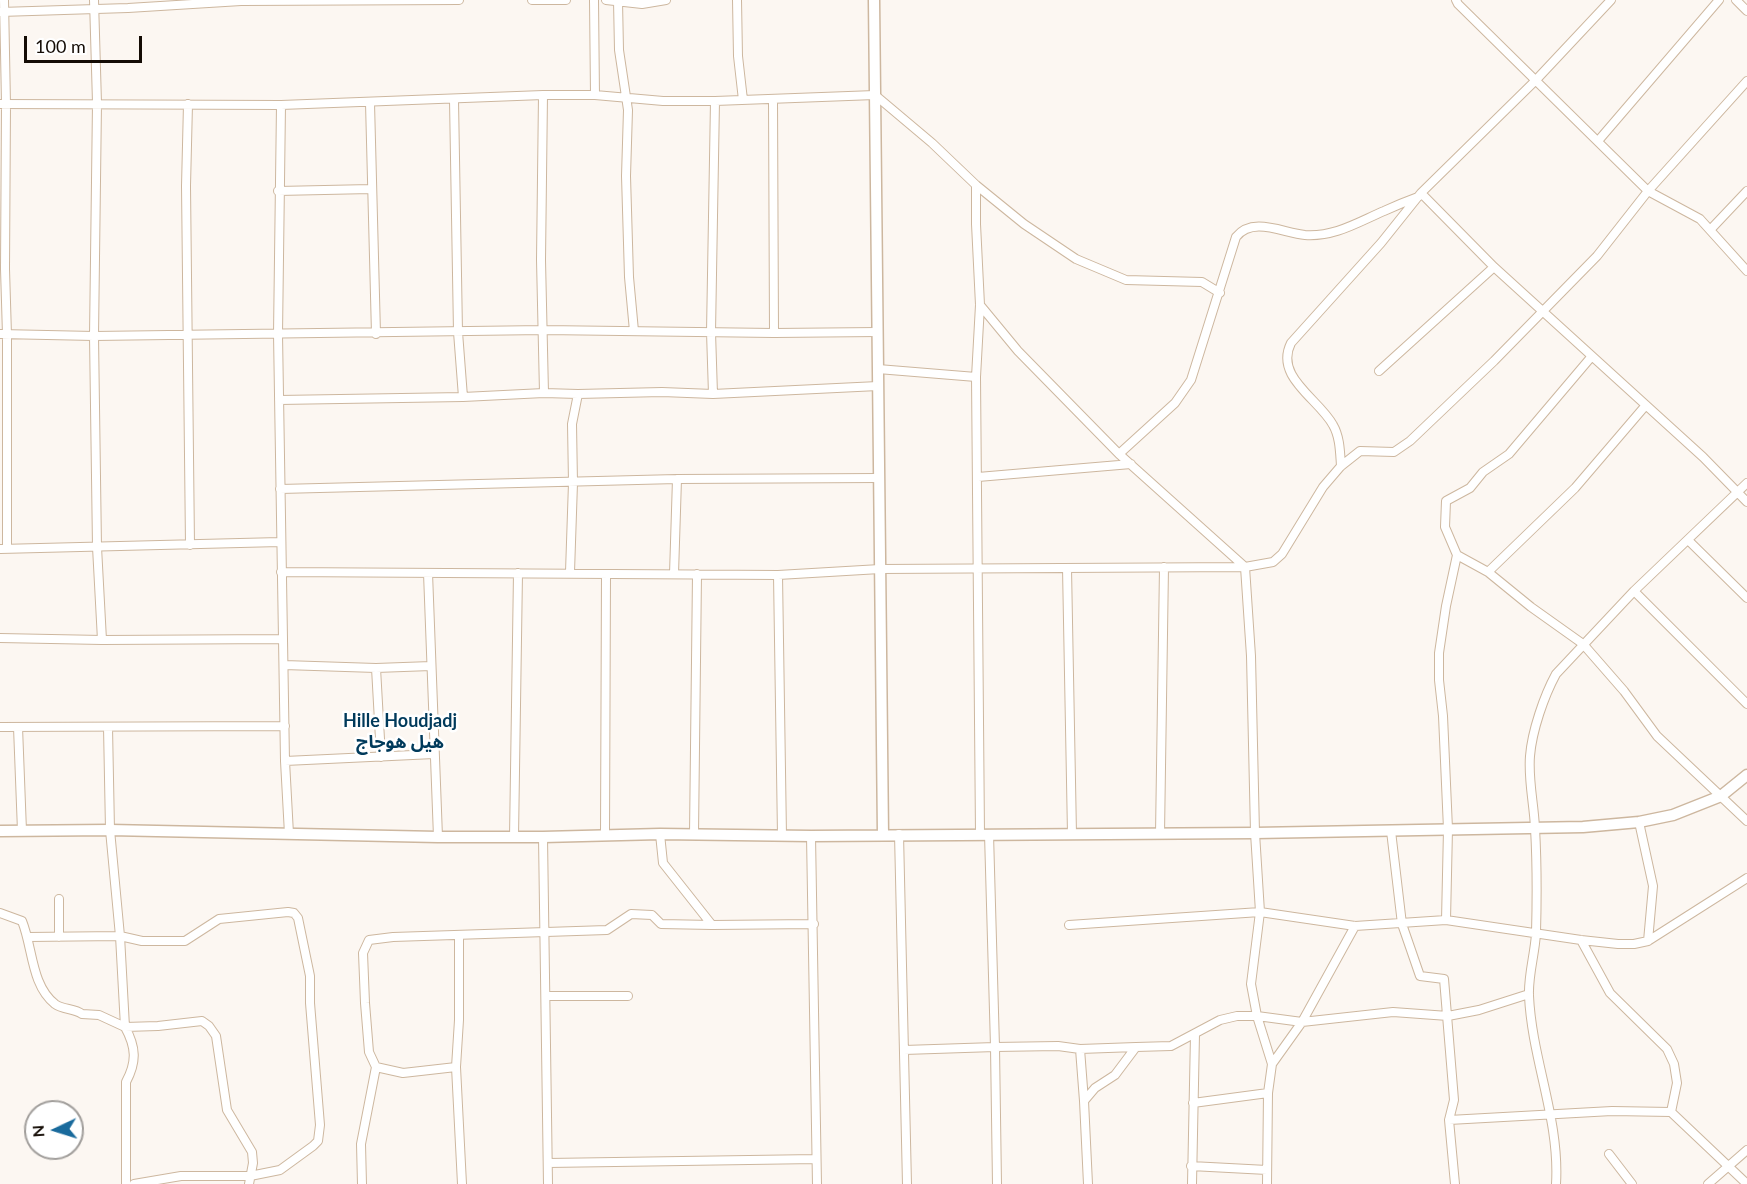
<!DOCTYPE html>
<meta charset="utf-8">
<style>
body{margin:0}
#map{position:relative;width:1747px;height:1184px;overflow:hidden;background:#fcf7f2;font-family:Lato,sans-serif}
canvas{display:block}
.north{position:absolute;left:24px;top:1100px;width:60px;height:60px;box-sizing:border-box;background:#fff;border:2px solid #a19e9b;border-radius:50%;rotate:266deg;font-size:16px;font-weight:700;line-height:24px;text-align:center;color:#140c05}
.north::after{content:'';display:block;margin:auto;width:21px;height:27px;background:#196a9c;clip-path:polygon(50% 0,100% 100%,50% 72%,0 100%)}
.scale{position:absolute;left:24px;top:36px;width:118px;height:27px;box-sizing:border-box;border:3px solid #140c05;border-top:0;padding-left:8px;font-size:18px;line-height:21px;white-space:nowrap;color:#140c05;-webkit-text-stroke:4px #fff;paint-order:stroke}
</style>
<div id="map">
<canvas width="1747" height="1184"></canvas>
<div class="north">N</div>
<div class="scale">100 m</div>
</div>
<script>
const ctx = document.querySelector('canvas').getContext('2d');
ctx.lineJoin = 'round';
function trace(path, color, width, dash) { ctx.strokeStyle = color; ctx.lineWidth = width; ctx.lineCap = dash ? 'butt' : 'round'; ctx.setLineDash(dash || []); ctx.stroke(path); }
function drawText(font, color, halo, rows, align = 'center') {
  ctx.font = font + ' Lato,"Noto Sans Arabic",sans-serif'; ctx.lineWidth = 5; ctx.setLineDash([]); ctx.textBaseline = 'middle'; ctx.strokeStyle = halo; ctx.fillStyle = color; for (const [text, x, y, turn = 0] of rows) {
    ctx.save(); ctx.translate(x, y); ctx.rotate((+turn || 0) * Math.PI / 180); ctx.textAlign = isNaN(turn) ? turn : align; if (halo) ctx.strokeText(text, 0, 0); ctx.fillText(text, 0, 0); ctx.restore();
  }
}
const street = new Path2D(`
 M 4,0 L 6,104 L 5,269 L 7,335 L 7,548
 M 94,0 L 97,103 L 94,336 L 97,547 L 102,640
 M 532,0 L 566,0
 M 594,0 L 595,95
 M 606,0 L 642,4 L 666,0
 M 737,0 L 738,56 L 743,100
 M 1456,0 L 1458,4 L 1648,191 L 1700,219 L 1747,271
 M 1736,0 L 1747,11
 M 618,1 L 619,50 L 628,110 L 626,176 L 629,277 L 634,331
 M 0,12 L 128,8 L 241,1 L 459,0
 M 543,95 L 541,260 L 544,393
 M 454,100 L 458,332 L 463,397
 M 773,100 L 774,333
 M 370,103 L 376,334
 M 0,104 L 281,105 L 543,95 L 595,95 L 663,101 L 715,101 L 875,95 L 932,143 L 976,185 L 976,224 L 980,305 L 976,377 L 980,834
 M 188,104 L 186,186 L 190,545
 M 281,105 L 278,334 L 285,761 L 289,834
 M 1598,141 L 1719,0
 M 976,185 L 1024,224 L 1076,259 L 1126,280 L 1202,282 L 1220,293
 M 278,191 L 371,189
 M 1421,193 L 1494,267 L 1703,457 L 1747,502
 M 1711,229 L 1747,191
 M 980,305 L 1018,351 L 1119,454 L 1245,567 L 1251,656 L 1255,833 L 1260,912 L 1251,984 L 1257,1016 L 1272,1064 L 1268,1093 L 1267,1184
 M 0,334 L 94,336 L 544,330 L 774,333 L 878,332
 M 878,369 L 976,377
 M 1379,371 L 1494,267
 M 713,394 L 711,332 L 715,101
 M 279,400 L 463,397 L 544,393 L 578,394 L 662,392 L 713,394 L 878,386
 M 1119,454 L 1175,403 L 1191,380 L 1236,237 C 1253,216 1283,233 1305,235 C 1335,237 1358,222 1384,211 C 1395,206 1407,201 1418,197
 M 1341,466 C 1340,452 1340,437 1333,425 C 1319,399 1274,377 1291,343 L 1381,243 L 1421,193 L 1535,81 L 1611,0
 M 978,477 L 1131,464
 M 280,489 L 677,479 L 879,478
 M 1688,540 L 1747,598
 M 0,549 L 280,542
 M 1457,555 L 1488,572 L 1575,488 L 1646,405
 M 1067,568 L 1072,834
 M 281,572 L 778,575 L 880,569 L 1245,567 L 1273,562 L 1282,554 L 1323,487 L 1341,466 L 1360,451 L 1394,452 L 1410,441 L 1494,361 L 1597,256 L 1648,191 L 1747,81
 M 570,572 L 573,483 L 572,424 L 578,394
 M 1488,572 L 1531,607 L 1583,644 L 1624,691 L 1657,736 L 1747,821
 M 428,573 L 438,837
 M 674,574 L 677,479
 M 778,575 L 782,836
 M 1634,591 L 1747,704
 M 0,638 L 102,640 L 283,639
 M 284,665 L 376,668 L 431,666
 M 376,668 L 381,757
 M 0,727 L 285,726
 M 18,727 L 22,831
 M 108,727 L 110,830 L 120,936 L 125,1027 C 136,1047 137,1062 126,1082 L 126,1184
 M 285,761 L 434,754
 M 1639,822 L 1653,886 L 1648,941
 M 1391,831 L 1402,924 L 1420,976 L 1444,979 L 1454,1100 L 1449,1120 L 1455,1184
 M 660,834 L 663,863 L 712,925 L 814,924
 M 694,834 L 697,574
 M 899,834 L 907,1184
 M 989,834 L 995,1047 L 997,1184
 M 1160,834 L 1164,567
 M 605,836 L 606,574
 M 811,836 L 817,1184
 M 514,837 L 518,573
 M 543,837 L 548,1184
 M 59,899 L 59,937
 M 0,913 L 22,921 C 33,948 31,985 55,1004 C 63,1010 74,1008 82,1014 L 99,1015 L 125,1027 L 158,1026 L 202,1021 L 209,1026 L 216,1036 L 227,1110 L 252,1152 L 253,1163 L 249,1184
 M 1446,920 L 1448,829 L 1443,716 L 1439,680 L 1439,653 L 1446,606 L 1457,555 L 1445,527 L 1446,501 L 1470,488 L 1483,472 L 1509,454 L 1592,356
 M 1069,925 L 1260,912 L 1355,926 L 1446,920 L 1581,940 L 1618,944 L 1634,944 L 1648,941 L 1747,878
 M 459,935 L 459,1020 L 456,1067 L 462,1184
 M 28,937 L 120,936 L 142,941 L 185,941 L 219,919 L 288,912 L 294,913 L 298,918 L 310,976 L 310,1003 L 320,1125 L 318,1141 L 313,1146 L 280,1170 L 250,1176 L 181,1176 L 134,1184
 M 1581,940 L 1610,993 L 1667,1049 L 1674,1064 L 1677,1083 L 1671,1112
 M 546,996 L 628,996
 M 1080,1049 L 1084,1101
 M 904,1050 L 995,1047 L 1058,1046 L 1080,1049 L 1136,1047
 M 1272,1064 L 1302,1022 L 1355,926
 M 456,1067 L 403,1073 L 376,1067 L 369,1052 L 365,1003 L 363,953 L 369,940 L 393,937 L 607,930 L 631,914 L 652,915 L 661,924 L 712,925
 M 1193,1103 L 1268,1093
 M 1449,1120 L 1612,1111 L 1671,1112 L 1747,1184
 M 1609,1154 L 1632,1184
 M 548,1163 L 816,1159
 M 1191,1166 L 1267,1170
 M 362,1184 L 361,1144 L 376,1067
 M 1088,1184 L 1084,1101 L 1095,1088 L 1115,1075 L 1136,1047 L 1171,1046 L 1220,1020 L 1237,1016 L 1257,1016 L 1302,1022 L 1393,1012 L 1448,1016 L 1479,1010 L 1529,994
 M 1192,1184 L 1195,1034
 M 1556,1184 C 1560,1120 1532,1060 1529,996 C 1528,975 1535,954 1536,933 C 1537,898 1537,863 1535,828 C 1534,804 1528,780 1530,756 C 1532,731 1544,696 1556,674 L 1634,591 L 1747,483
 M 1708,1184 L 1747,1150`);
const secondary = new Path2D(`
 M 874,0 L 883,835
 M 0,831 L 110,830 L 438,837 L 543,837 L 660,834 L 811,836 L 1255,833 L 1583,827 L 1639,822 L 1673,815 L 1721,796 L 1747,775`);
const neighbourhoodNames = [
 ["Hille Houdjadj",400,721],
 ["هيل هوجاج",400,742]
];
trace(street, '#cdb79f', 10);
trace(secondary, '#cdb79f', 13);
trace(street, '#fff', 8);
trace(secondary, '#fff', 10);
drawText('bold 18px', '#003a5b', '#fff', neighbourhoodNames);
</script>
